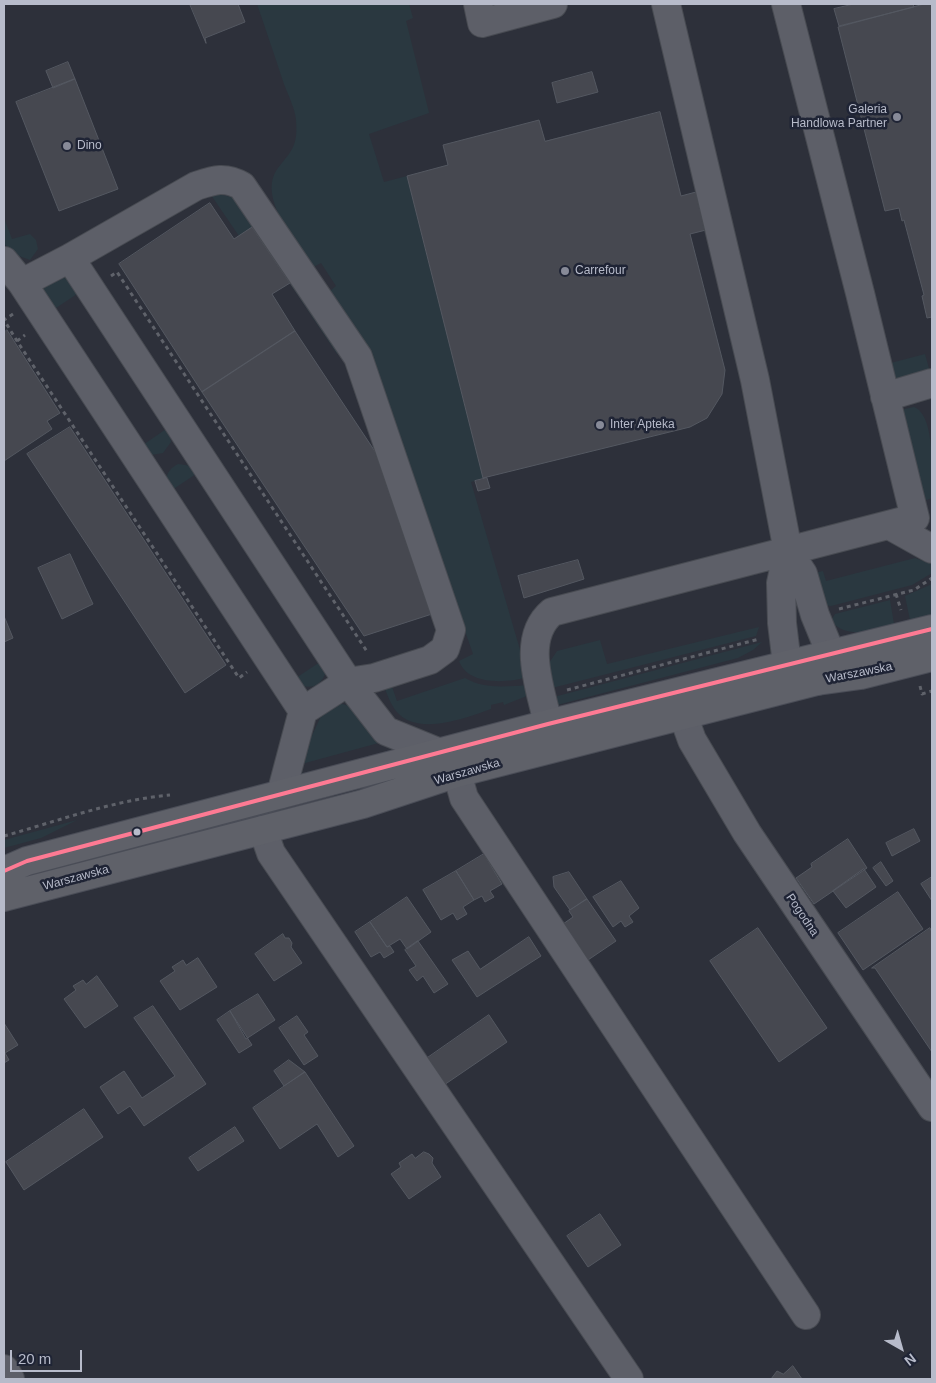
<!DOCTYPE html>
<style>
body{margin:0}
#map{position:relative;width:936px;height:1383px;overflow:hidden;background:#2d303a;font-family:Arial,sans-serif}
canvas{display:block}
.frame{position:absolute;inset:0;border:5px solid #b7bbca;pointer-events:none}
.north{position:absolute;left:876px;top:1323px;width:50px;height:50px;-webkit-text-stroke:4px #1f2435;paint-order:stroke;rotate:142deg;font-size:14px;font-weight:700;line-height:20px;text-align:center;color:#b7bbca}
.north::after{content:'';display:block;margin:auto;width:18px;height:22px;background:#b7bbca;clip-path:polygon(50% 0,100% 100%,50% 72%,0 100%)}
.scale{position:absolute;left:10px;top:1350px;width:72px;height:22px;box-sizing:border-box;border:2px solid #b7bbca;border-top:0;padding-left:6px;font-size:15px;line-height:18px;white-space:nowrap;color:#b7bbca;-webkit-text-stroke:4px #1f2435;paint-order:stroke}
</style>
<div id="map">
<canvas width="936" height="1383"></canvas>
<div class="frame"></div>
<div class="north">N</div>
<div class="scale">20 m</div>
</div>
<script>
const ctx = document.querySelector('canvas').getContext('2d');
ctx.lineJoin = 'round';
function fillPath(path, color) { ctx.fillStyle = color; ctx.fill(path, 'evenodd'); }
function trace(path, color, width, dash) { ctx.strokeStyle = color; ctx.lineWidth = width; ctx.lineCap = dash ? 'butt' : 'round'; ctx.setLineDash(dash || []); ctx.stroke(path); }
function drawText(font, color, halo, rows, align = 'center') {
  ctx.font = font + ' Arial,sans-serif'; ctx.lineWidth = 5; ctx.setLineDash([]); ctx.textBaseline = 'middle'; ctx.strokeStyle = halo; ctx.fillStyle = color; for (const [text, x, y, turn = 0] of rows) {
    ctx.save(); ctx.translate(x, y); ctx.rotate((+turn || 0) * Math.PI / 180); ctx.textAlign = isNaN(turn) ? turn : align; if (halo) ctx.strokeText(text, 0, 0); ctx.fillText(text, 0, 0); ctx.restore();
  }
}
const green = new Path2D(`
 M 257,4 L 409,4 L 413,18 L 406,21 L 429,113 L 369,134 L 384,182 L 407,176 L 483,478 L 471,482 L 528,677 C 508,683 468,686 459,661 L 473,654 L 368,351 L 330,291 L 336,286 L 321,263 L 313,267 C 297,243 256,197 278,168 C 292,150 298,146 296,120 C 295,108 288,95 284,84 C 275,57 266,30 257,4 Z
 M 218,194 L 236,198 L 340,353 L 337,354 L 252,227 L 239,236 L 211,195 Z
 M 4,218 L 12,239 L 30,234 L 36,240 L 38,249 L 30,260 L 19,256 L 4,244 Z
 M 58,277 L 70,279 L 80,292 L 50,312 C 40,292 38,289 58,277 Z
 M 925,354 L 930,372 L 893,382 L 887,364 Z
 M 914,407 C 936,415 932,478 932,498 L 924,501 L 900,410 Z
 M 169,427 L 171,442 L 163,453 L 151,455 L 140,447 Z
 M 178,464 L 192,466 L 199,472 L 169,492 C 165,479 165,471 178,464 Z
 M 915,558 L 932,564 L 932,573 L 912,585 L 831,606 L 824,605 L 814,573 L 823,571 L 826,581 Z
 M 932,584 L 932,614 L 910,620 L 905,596 Z
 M 890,600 L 894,624 L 892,626 C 868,631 847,639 831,621 L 835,614 Z
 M 759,627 L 756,636 L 548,689 L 549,663 L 557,651 L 600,640 L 607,664 Z
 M 762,642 L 753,650 L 738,658 L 557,705 L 550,698 Z
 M 323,660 L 326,672 C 320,689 306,691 293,680 Z
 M 465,678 C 486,690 507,686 530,685 L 532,694 L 504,705 L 503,702 L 491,705 L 491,709 C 466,718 417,737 396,711 C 390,703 387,694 384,686 L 391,684 L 397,701 Z
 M 339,703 L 359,709 L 386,741 L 298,765 L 324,710 Z
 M 77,820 L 41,838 L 4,848 L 4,840 Z`);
const building = new Path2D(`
 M 190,4 L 238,4 L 245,22 L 205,38 L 206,43 Z
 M 854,4 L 913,4 L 914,7 L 839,26 L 834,9 Z
 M 932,4 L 932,317 L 927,318 L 922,296 L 924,295 L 904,220 L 902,221 L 899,208 L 885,211 L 838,27 L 924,4 Z
 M 68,62 L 75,79 L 53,88 L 46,71 Z
 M 592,72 L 598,92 L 557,103 L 552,83 Z
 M 75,79 L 118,189 L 59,211 L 16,102 Z
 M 660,112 L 681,196 L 696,192 L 706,230 L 690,234 L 725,370 L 722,394 L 707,418 L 690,427 L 483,478 L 407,176 L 448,165 L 443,145 L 539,120 L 545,141 Z
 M 210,203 L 234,239 L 252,227 L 290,283 L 272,294 L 295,331 L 202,392 L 119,264 Z
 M 7,330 L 60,413 L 47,421 L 52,429 L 4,461 L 4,333 Z
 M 295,331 L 380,459 L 432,614 L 364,636 L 202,392 Z
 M 70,427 L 226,665 L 185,693 L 27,454 Z
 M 487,478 L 490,488 L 478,491 L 475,481 Z
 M 70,554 L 93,604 L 62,619 L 38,568 Z
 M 578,560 L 584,579 L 524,598 L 518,576 Z
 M 4,616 L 13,638 L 4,642 Z
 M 914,829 L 920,841 L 892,856 L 886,843 Z
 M 848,839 L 867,868 L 814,904 L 796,878 L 812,867 L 811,864 Z
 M 484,854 L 502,884 L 490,891 L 494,897 L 485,902 L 482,896 L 474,900 L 456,871 Z
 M 881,862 L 893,881 L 886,886 L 873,868 Z
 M 864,869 L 876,887 L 846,908 L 833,891 Z
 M 456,871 L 474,900 L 463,907 L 467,914 L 457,920 L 453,913 L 441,920 L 423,890 Z
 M 569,872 L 587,899 L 570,910 L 554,887 L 553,877 Z
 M 932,877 L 932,901 L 921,884 Z
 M 621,881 L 639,908 L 629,916 L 633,922 L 625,927 L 621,921 L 613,927 L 593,897 Z
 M 898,892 L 923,929 L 863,970 L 838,933 Z
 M 407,897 L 431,932 L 407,949 L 400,939 L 387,947 L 370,922 Z
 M 587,899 L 616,941 L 588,960 L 563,924 L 573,917 L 569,911 Z
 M 370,922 L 387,947 L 390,946 L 394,952 L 384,958 L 380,952 L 371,957 L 355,932 Z
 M 758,928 L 827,1028 L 779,1062 L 710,961 Z
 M 930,928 L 932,932 L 932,1052 L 875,968 L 872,968 Z
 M 283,934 L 285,938 L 289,938 L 292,943 L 291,947 L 302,963 L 274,981 L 255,954 Z
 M 529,937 L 541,956 L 477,997 L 452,960 L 468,951 L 480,969 Z
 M 418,941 L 448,984 L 434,993 L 423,976 L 417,981 L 409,970 L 416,966 L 405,950 Z
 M 198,958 L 217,987 L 180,1010 L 160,981 L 175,971 L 172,967 L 183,960 L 186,965 Z
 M 97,976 L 118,1006 L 85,1028 L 64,999 L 76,990 L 73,986 L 83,980 L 86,984 Z
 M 258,994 L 275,1020 L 246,1039 L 230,1011 Z
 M 153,1006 L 206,1084 L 144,1126 L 130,1106 L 118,1114 L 100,1087 L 124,1071 L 142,1098 L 175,1076 L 134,1018 Z
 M 230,1011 L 252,1045 L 239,1053 L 217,1020 Z
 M 489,1015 L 507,1042 L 444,1085 L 426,1059 Z
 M 297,1016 L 308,1032 L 304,1035 L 318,1056 L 304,1065 L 279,1028 Z
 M 4,1023 L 18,1045 L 5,1053 L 9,1060 L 4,1063 Z
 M 289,1060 L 305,1072 L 284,1086 L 274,1071 Z
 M 305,1072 L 354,1146 L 338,1157 L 317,1124 L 280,1149 L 253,1108 Z
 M 84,1109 L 103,1137 L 24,1190 L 6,1162 Z
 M 235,1127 L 244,1141 L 198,1171 L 189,1158 Z
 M 424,1152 L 429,1154 L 433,1158 L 432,1163 L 441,1177 L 409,1199 L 391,1174 L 401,1167 L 399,1163 L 412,1154 L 415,1158 Z
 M 600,1214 L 621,1245 L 588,1267 L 567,1236 Z
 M 793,1366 L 802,1379 L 771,1379 L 777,1371 L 783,1374 Z`);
const path = new Path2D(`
 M 111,276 L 117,272 L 368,653
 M 13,314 L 4,320 L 17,341 L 239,678 L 247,672
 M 17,341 L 25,335
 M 896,594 L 901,610
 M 839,609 L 914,590 L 932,578
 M 920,686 L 922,694 L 932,691
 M 567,690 L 759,639
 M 4,836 C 58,821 114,800 170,795`);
const minor = new Path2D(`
 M 478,4 L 482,23 L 553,4
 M 666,4 L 755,380 L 788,551 L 781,583 L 782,623 L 787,664 L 817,681 L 831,654 L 815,615 L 803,574 L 788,551
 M 70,258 L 196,186 C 214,180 225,176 242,186 L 358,357 L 451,630 L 445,649 L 430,660 L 374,678 L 348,682 L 303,711
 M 4,261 L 22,283 L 303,711 L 281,794
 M 22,283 L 70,258 L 348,682 L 386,731 L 440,753
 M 885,397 L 932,383
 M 889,525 L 932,549
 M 683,715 L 692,740 L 747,833 L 932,1107
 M 548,724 C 541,689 520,639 552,612 L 915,518 L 860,293 L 786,4
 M 457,773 L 464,798 L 806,1315
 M 263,830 L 271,853 L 629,1379
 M 4,1369 L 10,1379`);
const major = new Path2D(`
 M 4,871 L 27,861 L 548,724 L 932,629
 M 4,897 L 363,804 L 457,773 L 817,681 L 861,675 L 932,657`);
const bus1 = new Path2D(`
 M 4,871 L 27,861 L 548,724 L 932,629`);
const markers = [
 [897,117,5,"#878a98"],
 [67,146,5,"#878a98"],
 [565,271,5,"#878a98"],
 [600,425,5,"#878a98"],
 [137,832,4.5,"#b7bbca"]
];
const poiNames = [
 ["Galeria",887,110,"right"],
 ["Handlowa Partner",887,124,"right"],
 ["Dino",77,146],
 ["Carrefour",575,271],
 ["Inter Apteka",610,425]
];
const streetNames = [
 ["Warszawska",859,673,-11],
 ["Warszawska",467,772,-16],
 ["Warszawska",76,878,-15],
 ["Pogodna",802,915,56]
];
fillPath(green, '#2a3840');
fillPath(building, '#464850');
trace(building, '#545861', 1);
trace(minor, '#484b52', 30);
trace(major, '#4a4d57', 30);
trace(path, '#5f626a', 3, [4, 4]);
trace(minor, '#5d5f68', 28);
trace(major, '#5f6169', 28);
trace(bus1, '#fe7a93', 4);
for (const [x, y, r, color] of markers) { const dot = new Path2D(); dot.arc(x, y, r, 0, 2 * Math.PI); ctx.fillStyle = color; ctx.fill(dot); trace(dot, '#1f2435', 2); }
drawText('12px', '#b7bbca', '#1f2435', poiNames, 'left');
drawText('12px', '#b7bbca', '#1f2435', streetNames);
</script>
